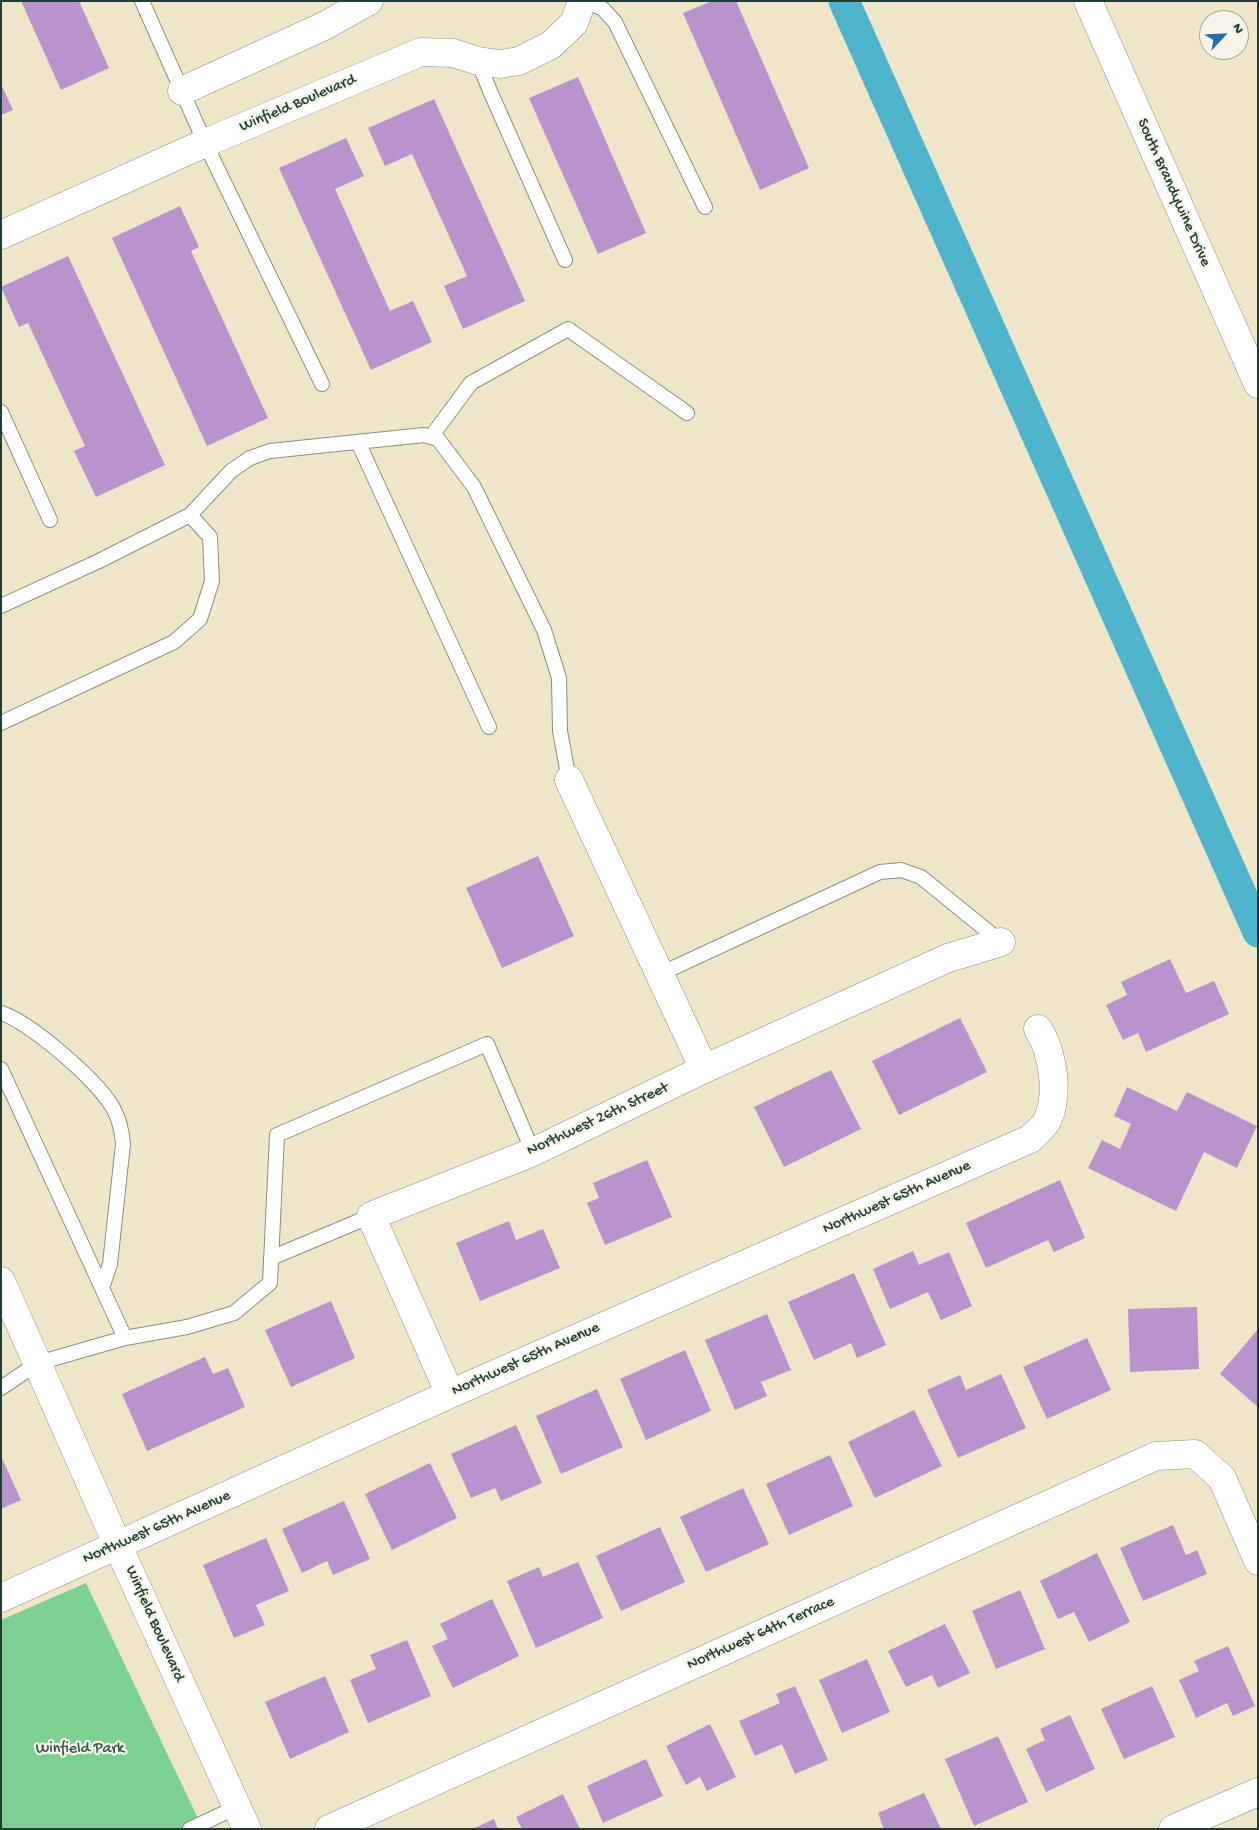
<!DOCTYPE html>
<style>
body{margin:0}
#map{position:relative;width:1259px;height:1830px;overflow:hidden;background:#efe6ca;font-family:"Gochi Hand",sans-serif}
canvas{display:block}
.frame{position:absolute;inset:0;border:2px solid #1f3d34;pointer-events:none}
.north{position:absolute;left:1199px;top:10px;width:50px;height:50px;box-sizing:border-box;background:#f7f3e8;border:1px solid #a1aaa0;border-radius:50%;rotate:65deg;font-size:14px;font-weight:700;line-height:20px;text-align:center;color:#1f3d34}
.north::after{content:'';display:block;margin:auto;width:18px;height:22px;background:#1f6fb2;clip-path:polygon(50% 0,100% 100%,50% 72%,0 100%)}
</style>
<div id="map">
<canvas width="1259" height="1830"></canvas>
<div class="frame"></div>
<div class="north">N</div>
</div>
<script>
const ctx = document.querySelector('canvas').getContext('2d');
ctx.lineJoin = 'round';
function fillPath(path, color) { ctx.fillStyle = color; ctx.fill(path, 'evenodd'); }
function trace(path, color, width, dash) { ctx.strokeStyle = color; ctx.lineWidth = width; ctx.lineCap = dash ? 'butt' : 'round'; ctx.setLineDash(dash || []); ctx.stroke(path); }
function drawText(font, color, halo, rows, align = 'center') {
  ctx.font = font + ' "Gochi Hand",sans-serif'; ctx.lineWidth = 4.5; ctx.setLineDash([]); ctx.textBaseline = 'middle'; ctx.strokeStyle = halo; ctx.fillStyle = color; for (const [text, x, y, turn = 0] of rows) {
    ctx.save(); ctx.translate(x, y); ctx.rotate((+turn || 0) * Math.PI / 180); ctx.textAlign = isNaN(turn) ? turn : align; if (halo) ctx.strokeText(text, 0, 0); ctx.fillText(text, 0, 0); ctx.restore();
  }
}
const green = new Path2D(`
 M 86,1583 L 203,1829 L 1,1829 L 1,1620 Z`);
const canal = new Path2D(`
 M 844,1 L 1258,932`);
const building = new Path2D(`
 M 21,1 L 79,1 L 109,68 L 61,90 Z
 M 712,1 L 736,1 L 809,168 L 760,190 L 683,13 Z
 M 578,77 L 646,233 L 598,254 L 529,98 Z
 M 1,84 L 13,110 L 1,115 Z
 M 434,99 L 525,301 L 463,329 L 444,286 L 467,276 L 412,154 L 385,166 L 368,128 Z
 M 346,138 L 364,176 L 335,189 L 390,311 L 413,301 L 432,342 L 371,370 L 279,168 Z
 M 180,206 L 199,247 L 191,251 L 268,418 L 207,446 L 112,238 Z
 M 68,256 L 165,465 L 96,497 L 74,451 L 85,446 L 28,323 L 19,327 L 1,287 Z
 M 538,856 L 574,936 L 502,968 L 466,888 Z
 M 1170,959 L 1186,993 L 1214,981 L 1229,1014 L 1146,1052 L 1138,1033 L 1123,1040 L 1106,1005 L 1127,995 L 1121,982 Z
 M 960,1018 L 987,1072 L 899,1115 L 872,1061 Z
 M 831,1070 L 861,1129 L 784,1167 L 754,1107 Z
 M 1127,1087 L 1177,1111 L 1187,1092 L 1257,1126 L 1237,1168 L 1204,1152 L 1176,1211 L 1088,1168 L 1102,1140 L 1120,1149 L 1131,1124 L 1114,1116 Z
 M 647,1160 L 672,1217 L 605,1245 L 587,1203 L 599,1198 L 593,1183 Z
 M 1060,1180 L 1085,1238 L 1054,1252 L 1048,1240 L 986,1268 L 966,1223 Z
 M 509,1221 L 516,1240 L 543,1229 L 560,1268 L 480,1301 L 456,1243 Z
 M 913,1251 L 919,1265 L 949,1252 L 972,1306 L 941,1320 L 928,1292 L 890,1309 L 873,1269 Z
 M 854,1273 L 886,1345 L 857,1358 L 851,1343 L 814,1360 L 788,1302 Z
 M 331,1301 L 355,1358 L 291,1387 L 265,1330 Z
 M 1197,1307 L 1199,1369 L 1130,1372 L 1128,1309 Z
 M 767,1314 L 791,1370 L 761,1382 L 767,1396 L 735,1410 L 705,1340 Z
 M 1258,1329 L 1258,1407 L 1220,1374 Z
 M 1087,1338 L 1111,1390 L 1047,1419 L 1023,1367 Z
 M 685,1350 L 711,1411 L 646,1440 L 620,1379 Z
 M 205,1357 L 213,1374 L 228,1368 L 245,1407 L 147,1451 L 122,1394 Z
 M 1001,1374 L 1026,1428 L 958,1458 L 927,1390 L 960,1375 L 966,1390 Z
 M 597,1389 L 623,1447 L 561,1474 L 536,1416 Z
 M 914,1410 L 942,1466 L 875,1498 L 848,1442 Z
 M 516,1425 L 542,1483 L 501,1501 L 495,1488 L 471,1498 L 451,1454 Z
 M 830,1455 L 853,1506 L 789,1535 L 766,1484 Z
 M 1,1456 L 21,1500 L 1,1509 Z
 M 430,1463 L 457,1518 L 392,1550 L 365,1494 Z
 M 743,1488 L 769,1544 L 706,1572 L 680,1517 Z
 M 344,1501 L 370,1559 L 333,1575 L 327,1561 L 302,1573 L 282,1529 Z
 M 1173,1525 L 1186,1555 L 1197,1550 L 1207,1574 L 1143,1601 L 1120,1548 Z
 M 660,1527 L 685,1582 L 621,1611 L 596,1556 Z
 M 266,1538 L 289,1591 L 256,1605 L 265,1625 L 234,1638 L 203,1565 Z
 M 1097,1553 L 1130,1622 L 1089,1642 L 1074,1612 L 1058,1619 L 1040,1581 Z
 M 578,1562 L 603,1618 L 536,1648 L 507,1581 L 539,1567 L 543,1577 Z
 M 1020,1590 L 1045,1649 L 996,1669 L 972,1611 Z
 M 492,1599 L 519,1656 L 453,1688 L 432,1646 L 448,1639 L 440,1624 Z
 M 945,1624 L 970,1673 L 938,1688 L 932,1675 L 906,1687 L 888,1651 Z
 M 407,1640 L 431,1696 L 368,1723 L 350,1680 L 376,1669 L 370,1655 Z
 M 1228,1646 L 1255,1706 L 1233,1716 L 1227,1703 L 1196,1718 L 1179,1680 L 1199,1671 L 1194,1661 Z
 M 867,1659 L 890,1712 L 842,1733 L 819,1680 Z
 M 325,1676 L 349,1732 L 290,1759 L 265,1702 Z
 M 795,1686 L 828,1760 L 795,1774 L 782,1744 L 755,1756 L 739,1721 L 780,1703 L 776,1694 Z
 M 1152,1686 L 1175,1737 L 1124,1759 L 1101,1709 Z
 M 1070,1715 L 1095,1769 L 1046,1792 L 1026,1749 L 1045,1740 L 1040,1729 Z
 M 710,1724 L 736,1777 L 707,1791 L 700,1777 L 686,1785 L 666,1746 Z
 M 998,1736 L 1028,1802 L 974,1826 L 945,1759 Z
 M 646,1759 L 663,1796 L 603,1823 L 587,1786 Z
 M 924,1793 L 941,1829 L 884,1829 L 878,1813 Z
 M 563,1794 L 580,1829 L 522,1829 L 516,1817 Z
 M 494,1819 L 498,1829 L 472,1829 Z`);
const lane = new Path2D(`
 M 142,1 L 205,143 L 322,384
 M 587,1 L 603,9 L 615,22 L 705,207
 M 478,61 L 490,91 L 565,260
 M 1,412 L 50,520
 M 431,437 L 471,383 L 568,329 L 687,413
 M 358,442 L 489,727
 M 1,606 L 99,561 L 190,515 L 231,471 L 250,458 L 270,451 L 424,435 L 438,439 L 474,487 L 544,630 L 559,678 L 560,731 L 569,780
 M 1,723 L 174,642 L 200,619 L 212,581 L 210,537 L 190,515
 M 660,974 L 880,872 L 901,870 L 921,877 L 1001,942
 M 1,1013 C 30,1022 101,1083 114,1110 C 120,1121 122,1132 123,1144 L 110,1264 L 102,1288
 M 1,1069 L 125,1338 L 38,1363 L 1,1388
 M 271,1258 L 371,1216
 M 125,1338 L 187,1327 L 234,1313 L 270,1283 L 277,1135 L 487,1044 L 533,1152
 M 190,1829 L 237,1807`);
const street = new Path2D(`
 M 1088,1 L 1258,384
 M 182,91 L 324,26 L 369,1
 M 1,235 L 205,143 L 421,52 L 453,53 L 478,61 L 500,64 L 519,61 L 551,45 L 574,23 L 582,1
 M 569,780 L 704,1069
 M 1,1281 L 118,1546 L 247,1829
 M 450,1394 L 371,1216 L 533,1152 L 704,1069 L 948,958 L 1001,942
 M 1,1598 L 450,1394 L 1030,1139 C 1035,1134 1045,1126 1048,1119 C 1059,1093 1053,1052 1038,1029
 M 329,1829 L 1156,1456 L 1195,1454 L 1222,1478 L 1258,1561
 M 1173,1829 L 1258,1792`);
const streetNames = [
 ["Winfield Boulevard",298,104,-23],
 ["South Brandywine Drive",1173,193,66],
 ["Northwest 26th Street",598,1120,-25],
 ["Northwest 65th Avenue",897,1198,-24],
 ["Northwest 65th Avenue",526,1360,-24],
 ["Northwest 65th Avenue",157,1528,-24],
 ["Winfield Boulevard",154,1624,66],
 ["Northwest 64th Terrace",761,1634,-24]
];
const parkNames = [
 ["Winfield Park",80,1750]
];
fillPath(green, '#7cd094');
trace(canal, '#4eb5cc', 31);
fillPath(building, '#b894cd');
trace(lane, '#87927f', 16);
trace(street, '#87927f', 29);
trace(lane, '#fff', 14);
trace(street, '#fff', 28);
drawText('16px', '#1f3d34', '#f7f3e8', streetNames);
drawText('16px', '#325a47', '#f7f3e8', parkNames);
</script>
